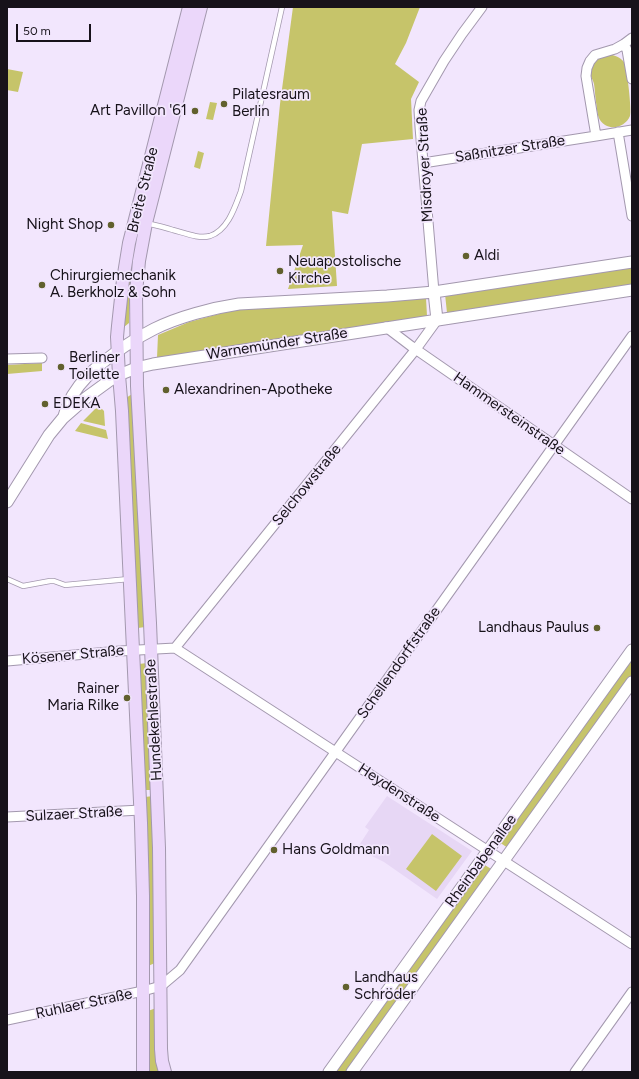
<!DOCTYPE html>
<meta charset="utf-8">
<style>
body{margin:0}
#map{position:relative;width:639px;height:1079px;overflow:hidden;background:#f2e6fd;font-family:Figtree,sans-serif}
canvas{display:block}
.frame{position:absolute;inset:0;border:8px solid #17121a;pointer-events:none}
.scale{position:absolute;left:16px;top:24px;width:75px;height:18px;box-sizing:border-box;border:2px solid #17121a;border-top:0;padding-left:5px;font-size:12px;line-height:14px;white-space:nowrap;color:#17121a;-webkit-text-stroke:3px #f2e6fd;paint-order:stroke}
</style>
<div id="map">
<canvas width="639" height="1079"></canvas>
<div class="frame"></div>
<div class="scale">50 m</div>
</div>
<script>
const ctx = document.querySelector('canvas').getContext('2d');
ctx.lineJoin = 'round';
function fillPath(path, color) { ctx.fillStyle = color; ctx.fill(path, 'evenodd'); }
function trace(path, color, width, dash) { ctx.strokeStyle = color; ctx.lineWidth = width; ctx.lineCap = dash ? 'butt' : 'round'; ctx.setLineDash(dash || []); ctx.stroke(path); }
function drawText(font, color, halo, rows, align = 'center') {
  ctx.font = font + ' Figtree,sans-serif'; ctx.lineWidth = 3.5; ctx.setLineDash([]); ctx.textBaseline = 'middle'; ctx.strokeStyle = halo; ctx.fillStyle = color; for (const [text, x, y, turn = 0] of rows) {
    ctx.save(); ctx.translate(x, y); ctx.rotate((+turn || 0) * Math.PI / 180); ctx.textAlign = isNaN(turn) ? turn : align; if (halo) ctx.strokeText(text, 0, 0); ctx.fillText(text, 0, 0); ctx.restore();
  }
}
const built = new Path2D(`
 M 387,796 L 472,851 L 437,899 L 384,862 L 366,853 L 358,847 L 369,830 L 365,827 Z`);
const green = new Path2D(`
 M 293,7 L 420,7 L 406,43 L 395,64 L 419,82 L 411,99 L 413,139 L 362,144 L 348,214 L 332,211 L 337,286 L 288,289 L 303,245 L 266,246 L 280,104 Z
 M 608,54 C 614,55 620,57 624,62 C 627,67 632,111 630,116 C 625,128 608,132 600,120 C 597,115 597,108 596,102 C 595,96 595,90 594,84 C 593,79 589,75 590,70 C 591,66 594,62 596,59 Z
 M 7,69 L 23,72 L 18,92 L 7,90 Z
 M 210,102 L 217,103 L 213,120 L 206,119 Z
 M 198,151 L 204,153 L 200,169 L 194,167 Z
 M 138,226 L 141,227 C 134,260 129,289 129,323 L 124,327 L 125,297 Z
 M 631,267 L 632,285 L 447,313 L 445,294 Z
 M 426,298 L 427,316 L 157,358 L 158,335 L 189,322 L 230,311 L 259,307 Z
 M 42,363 L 42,371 L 7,374 L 7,365 Z
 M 132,394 L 145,627 L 138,628 L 131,470 L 126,398 Z
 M 98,408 L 102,409 L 104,411 L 105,426 L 83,421 L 95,409 Z
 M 81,423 L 106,430 L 108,439 L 75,431 Z
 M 632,657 L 632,676 L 508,848 L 499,842 Z
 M 147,663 L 152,790 L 145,790 L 139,664 Z
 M 153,796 L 155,963 L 148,966 L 145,797 Z
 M 432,834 L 462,856 L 436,891 L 406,869 Z
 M 483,864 L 493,870 L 348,1072 L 334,1072 Z
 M 156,1008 L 159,1072 L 148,1072 L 148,1011 Z`);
const service = new Path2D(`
 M 146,223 C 155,225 164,227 173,230 C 185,233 198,239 210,236 C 228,230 235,207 241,191 L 282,7
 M 7,579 L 23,586 L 50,581 L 54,581 L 65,585 L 129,579`);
const minor = new Path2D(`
 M 624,44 L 632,38
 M 632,79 L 627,50 L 624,44 L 615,49 L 595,55 L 590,61 L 587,68 L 586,76 L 596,136 L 632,130
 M 618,132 L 632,216
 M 423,163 L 596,136
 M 434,292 L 420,127 L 419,110 L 421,101 L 444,61 L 462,34 L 482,7
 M 386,327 L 411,346 L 632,499
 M 7,359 L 42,358
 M 175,648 L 416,349 L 437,320
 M 7,661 L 120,651 L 175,648 L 632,944
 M 7,817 L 141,810
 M 7,1020 L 143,991 L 161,986 L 180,970 L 632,336
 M 575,1072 L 632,992`);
const tertiary = new Path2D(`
 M 434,292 L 437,320
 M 64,416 C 72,384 99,364 125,346 C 134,340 144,334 154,329 C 178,317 212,308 239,304 L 387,296 L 434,292 L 632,262
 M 7,502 L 49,435 L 63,418 L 87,397 L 109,381 L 119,375 L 136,368 L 153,364 L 632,290
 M 329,1072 L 632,650
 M 352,1072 L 632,682`);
const secondary = new Path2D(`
 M 143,1072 L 143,896 L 141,823 L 122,411 L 119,375 L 117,337 L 118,326 L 123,280 L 129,243 L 189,7
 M 165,1072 L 162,1061 L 161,1049 L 159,848 L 150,623 L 137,386 L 136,293 L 139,261 L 146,223 L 201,7`);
const markers = [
 [224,104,4,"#61602d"],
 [195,111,4,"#61602d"],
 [111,225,4,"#61602d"],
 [466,256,4,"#61602d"],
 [280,271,4,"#61602d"],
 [42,285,4,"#61602d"],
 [61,367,4,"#61602d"],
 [166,390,4,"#61602d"],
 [45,404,4,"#61602d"],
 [597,628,4,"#61602d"],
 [127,698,4,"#61602d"],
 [274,850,4,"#61602d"],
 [346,987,4,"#61602d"]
];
const poiNames = [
 ["Pilatesraum",232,95],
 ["Berlin",232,112],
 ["Art Pavillon '61",187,111,"right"],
 ["Night Shop",103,225,"right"],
 ["Aldi",474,256],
 ["Neuapostolische",288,262],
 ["Kirche",288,279],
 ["Chirurgiemechanik",50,276],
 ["A. Berkholz & Sohn",50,293],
 ["Berliner",69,358],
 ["Toilette",69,375],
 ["Alexandrinen-Apotheke",174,390],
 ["EDEKA",53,404],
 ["Landhaus Paulus",589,628,"right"],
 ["Rainer",119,689,"right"],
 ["Maria Rilke",119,706,"right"],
 ["Hans Goldmann",282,850],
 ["Landhaus",354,978],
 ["Schröder",354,995]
];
const streetNames = [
 ["Saßnitzer Straße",510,149,-9],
 ["Misdroyer Straße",425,165,-93],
 ["Breite Straße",143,190,-76],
 ["Warnemünder Straße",277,344,-9],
 ["Hammersteinstraße",509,414,35],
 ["Selchowstraße",307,485,-51],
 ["Kösener Straße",73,655,-5],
 ["Schellendorffstraße",399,663,-55],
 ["Hundekehlestraße",154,720,-93],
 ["Heydenstraße",399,793,33],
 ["Sulzaer Straße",74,814,-3],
 ["Rheinbabenallee",481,861,-54],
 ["Ruhlaer Straße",84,1004,-12]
];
fillPath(built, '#e7d7f5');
fillPath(green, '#c6c46a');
trace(service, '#a398ae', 6);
trace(minor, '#a398ae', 11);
trace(tertiary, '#a398ae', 13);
trace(secondary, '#a398ae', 14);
trace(service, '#fff', 4.5);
trace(minor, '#fff', 9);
trace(tertiary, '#fff', 11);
trace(secondary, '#ebd7fa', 12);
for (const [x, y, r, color] of markers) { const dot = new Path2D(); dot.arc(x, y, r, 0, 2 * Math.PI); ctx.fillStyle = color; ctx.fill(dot); trace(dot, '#f2e6fd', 1.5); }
drawText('15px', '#17121a', '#f2e6fd', poiNames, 'left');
drawText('15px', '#17121a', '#f2e6fd', streetNames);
</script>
